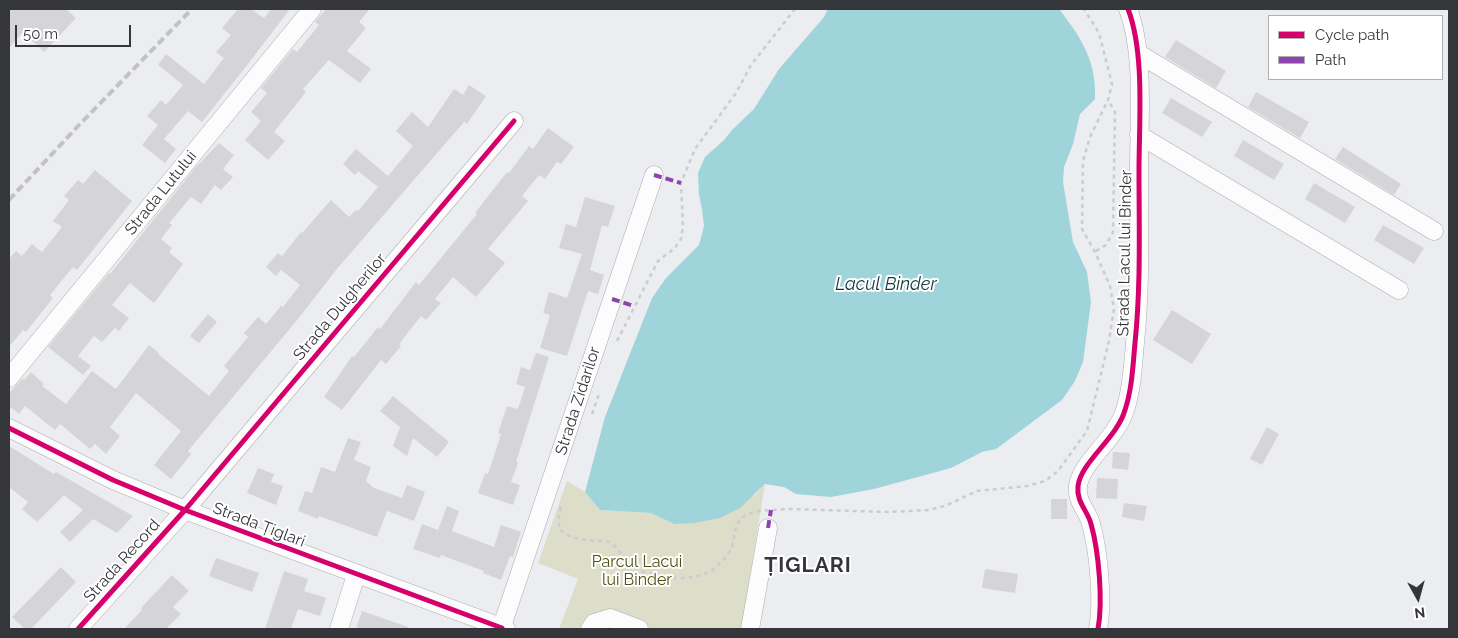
<!DOCTYPE html>
<meta charset="utf-8">
<style>
body{margin:0}
#map{position:relative;width:1458px;height:638px;overflow:hidden;background:#ecedf1;font-family:Raleway,sans-serif}
canvas{display:block}
.frame{position:absolute;inset:0;border:10px solid #353639;pointer-events:none}
.legend{position:absolute;left:1268px;top:15px;width:175px;height:65px;box-sizing:border-box;background:#fff;border:1px solid #aeafb0;margin:0;padding:6px 9px;list-style:none;font-size:15px;color:#353639}
.legend li{display:flex;align-items:center;gap:10px;height:25px}
.legend b{width:25px;border:1px solid #aeafb0}
.north{position:absolute;left:1393px;top:573px;width:50px;height:50px;-webkit-text-stroke:4px #fff;paint-order:stroke;rotate:173deg;font-size:14px;font-weight:700;line-height:20px;text-align:center;color:#353639}
.north::after{content:'';display:block;margin:auto;width:18px;height:22px;background:#353639;clip-path:polygon(50% 0,100% 100%,50% 72%,0 100%)}
.scale{position:absolute;left:15px;top:25px;width:116px;height:22px;box-sizing:border-box;border:2px solid #353639;border-top:0;padding-left:6px;font-size:15px;line-height:18px;white-space:nowrap;color:#353639;-webkit-text-stroke:4px #fff;paint-order:stroke}
</style>
<div id="map">
<canvas width="1458" height="638"></canvas>
<div class="frame"></div>
<ul class="legend">
<li><b style="height:6px;background:#d6006c"></b>Cycle path</li>
<li><b style="height:6px;background:#8e44ad"></b>Path</li>
</ul>
<div class="north">N</div>
<div class="scale">50 m</div>
</div>
<script>
const ctx = document.querySelector('canvas').getContext('2d');
ctx.lineJoin = 'round';
function fillPath(path, color) { ctx.fillStyle = color; ctx.fill(path, 'evenodd'); }
function trace(path, color, width, dash) { ctx.strokeStyle = color; ctx.lineWidth = width; ctx.lineCap = dash ? 'butt' : 'round'; ctx.setLineDash(dash || []); ctx.stroke(path); }
function drawText(font, color, halo, rows, align = 'center') {
  ctx.font = font + ' Raleway,sans-serif'; ctx.lineWidth = 4; ctx.setLineDash([]); ctx.textBaseline = 'middle'; ctx.strokeStyle = halo; ctx.fillStyle = color; for (const [text, x, y, turn = 0] of rows) {
    ctx.save(); ctx.translate(x, y); ctx.rotate((+turn || 0) * Math.PI / 180); ctx.textAlign = isNaN(turn) ? turn : align; if (halo) ctx.strokeText(text, 0, 0); ctx.fillText(text, 0, 0); ctx.restore();
  }
}
const green = new Path2D(`
 M 567,481 L 585,492 L 600,510 L 651,513 L 674,524 L 755,495 L 765,484 L 741,629 L 559,629 L 578,579 L 538,563 Z`);
const water = new Path2D(`
 M 828,9 L 1059,9 C 1081,37 1097,62 1095,99 L 1080,114 L 1073,144 L 1064,167 L 1063,182 L 1073,242 L 1087,272 L 1091,302 L 1083,362 L 1075,381 L 1062,400 L 996,449 L 982,452 L 951,468 L 874,489 L 831,497 L 796,494 L 784,487 L 765,484 L 740,508 L 720,518 L 694,523 L 674,524 L 651,513 L 600,510 L 585,492 L 605,417 L 652,298 L 666,278 L 699,245 L 704,226 L 702,209 L 699,195 L 698,173 L 705,157 L 724,140 L 732,130 L 754,109 L 779,69 L 824,17 Z`);
const building = new Path2D(`
 M 9,9 L 66,9 L 76,18 L 44,52 L 23,32 L 9,48 Z
 M 238,9 L 251,9 L 264,18 L 271,9 L 290,9 L 248,64 L 202,122 L 188,111 L 164,139 L 176,149 L 165,163 L 142,145 L 158,125 L 147,116 L 161,100 L 166,105 L 183,85 L 158,65 L 166,54 L 204,84 L 224,58 L 216,52 L 231,35 L 222,28 Z
 M 326,9 L 370,9 L 359,22 L 366,28 L 347,51 L 371,69 L 360,83 L 329,60 L 303,89 L 306,92 L 274,132 L 285,141 L 268,160 L 245,140 L 261,121 L 251,112 L 267,93 L 261,88 L 293,49 L 297,52 L 319,25 L 315,22 Z
 M 1176,40 L 1226,71 L 1216,88 L 1165,57 Z
 M 469,85 L 486,96 L 467,124 L 464,122 L 336,270 L 298,319 L 188,451 L 191,454 L 171,479 L 154,465 L 181,431 L 136,393 L 110,427 L 120,436 L 106,454 L 95,444 L 90,449 L 60,424 L 55,430 L 25,406 L 19,414 L 9,406 L 9,393 L 23,378 L 24,380 L 31,372 L 44,384 L 42,386 L 66,404 L 92,371 L 116,389 L 149,345 L 159,353 L 158,354 L 209,396 L 229,371 L 224,366 L 248,337 L 244,333 L 258,317 L 266,324 L 281,306 L 283,307 L 300,285 L 281,270 L 276,276 L 266,267 L 278,253 L 282,256 L 301,232 L 302,233 L 331,200 L 349,217 L 356,210 L 358,211 L 378,187 L 358,171 L 355,175 L 343,164 L 356,149 L 388,176 L 413,146 L 396,131 L 412,112 L 428,127 L 454,89 L 463,95 Z
 M 1256,92 L 1309,122 L 1300,138 L 1248,107 Z
 M 1171,98 L 1212,122 L 1202,137 L 1162,113 Z
 M 548,128 L 574,147 L 561,164 L 557,162 L 545,179 L 539,175 L 522,196 L 528,201 L 488,249 L 505,263 L 476,297 L 453,277 L 435,299 L 441,303 L 426,320 L 421,316 L 399,344 L 401,346 L 386,364 L 381,360 L 342,410 L 324,397 L 352,356 L 354,357 L 378,327 L 380,329 L 416,282 L 419,285 L 477,214 L 475,213 L 507,172 L 509,173 L 529,146 L 533,149 Z
 M 1243,140 L 1284,164 L 1274,180 L 1234,156 Z
 M 219,143 L 234,155 L 223,169 L 233,177 L 221,190 L 215,185 L 201,204 L 191,197 L 169,223 L 172,225 L 161,239 L 172,248 L 169,252 L 183,264 L 154,303 L 130,283 L 112,305 L 129,318 L 119,331 L 115,328 L 102,342 L 94,336 L 78,356 L 91,366 L 83,375 L 48,347 L 109,273 L 110,274 L 195,168 Z
 M 1343,147 L 1401,184 L 1394,195 L 1335,159 Z
 M 95,170 L 132,201 L 77,270 L 73,267 L 50,295 L 53,298 L 26,332 L 23,330 L 9,347 L 9,259 L 16,251 L 22,256 L 32,244 L 42,252 L 62,227 L 53,221 L 69,200 L 64,196 L 78,180 L 83,184 Z
 M 1314,183 L 1355,207 L 1345,223 L 1305,199 Z
 M 585,197 L 615,206 L 608,227 L 602,225 L 590,270 L 604,275 L 598,294 L 588,291 L 567,356 L 540,348 L 550,315 L 543,313 L 549,292 L 567,298 L 582,254 L 559,248 L 566,224 L 576,227 Z
 M 1383,225 L 1424,248 L 1414,264 L 1374,240 Z
 M 1172,310 L 1211,334 L 1192,364 L 1153,340 Z
 M 208,314 L 217,322 L 199,343 L 190,336 Z
 M 536,353 L 549,357 L 516,462 L 518,463 L 511,482 L 520,485 L 513,505 L 478,493 L 485,473 L 488,474 L 501,434 L 498,433 L 507,406 L 518,409 L 525,387 L 516,384 L 521,367 L 530,370 Z
 M 393,396 L 449,442 L 437,457 L 413,438 L 407,456 L 393,446 L 400,427 L 380,411 Z
 M 1267,427 L 1279,434 L 1262,465 L 1250,459 Z
 M 348,438 L 361,442 L 354,460 L 371,467 L 366,481 L 374,488 L 402,498 L 407,485 L 425,492 L 414,521 L 387,511 L 377,537 L 319,516 L 318,519 L 298,511 L 305,491 L 312,493 L 321,467 L 335,472 Z
 M 9,446 L 54,474 L 56,472 L 133,516 L 117,533 L 93,519 L 70,542 L 60,532 L 83,510 L 64,495 L 37,522 L 22,509 L 28,502 L 9,487 Z
 M 1113,452 L 1130,453 L 1128,470 L 1112,468 Z
 M 258,468 L 274,474 L 271,482 L 283,486 L 276,505 L 247,493 Z
 M 1097,478 L 1118,479 L 1117,499 L 1096,498 Z
 M 1051,499 L 1067,499 L 1067,519 L 1051,519 Z
 M 1124,503 L 1147,506 L 1144,521 L 1122,517 Z
 M 447,506 L 459,511 L 452,531 L 494,547 L 501,525 L 521,532 L 513,557 L 510,556 L 501,580 L 483,573 L 484,571 L 441,555 L 440,558 L 413,549 L 422,524 L 438,530 Z
 M 216,558 L 259,573 L 252,592 L 209,576 Z
 M 61,567 L 76,582 L 31,629 L 25,629 L 12,617 Z
 M 985,569 L 1018,574 L 1015,593 L 982,588 Z
 M 284,571 L 308,579 L 304,591 L 326,598 L 320,616 L 298,609 L 291,629 L 265,629 Z
 M 172,575 L 189,591 L 173,607 L 181,614 L 166,629 L 124,629 L 142,610 L 141,608 Z
 M 362,611 L 408,627 L 408,629 L 356,629 Z`);
const path = new Path2D(`
 M 1096,251 L 1106,245 L 1113,232 L 1115,112 L 1108,100
 M 617,341 L 658,261 L 675,248 L 681,239 L 683,227 L 681,183 L 695,149 L 736,93 L 751,65 L 795,9
 M 592,414 L 599,394
 M 561,507 L 559,515 L 559,529 L 567,535 L 579,539 L 610,542 L 617,548 L 629,565 L 643,572 L 671,578 L 687,578 L 702,575 L 713,570 L 725,558 L 732,548 L 736,527 L 740,519 L 747,514 L 759,511 L 789,509 L 889,512 L 928,510 L 945,506 L 977,491 L 1027,486 L 1045,481 L 1058,471 L 1087,431 L 1109,341 L 1114,309 L 1110,286 L 1095,252 L 1082,229 L 1083,161 L 1090,137 L 1108,100 L 1112,84 L 1099,33 L 1084,9`);
const minor = new Path2D(`
 M 1139,54 L 1434,231
 M 1139,135 L 1399,290
 M 9,378 L 312,9
 M 9,428 L 113,480 L 185,510 L 506,629
 M 78,629 L 185,510 L 514,121
 M 339,629 L 356,575
 M 501,629 L 654,175
 M 590,629 L 594,623 L 610,618 L 639,629
 M 750,629 L 768,528
 M 1098,629 C 1103,602 1099,552 1091,524 C 1088,511 1076,502 1078,486 C 1081,462 1117,438 1125,410 C 1132,389 1133,365 1135,343 C 1141,285 1139,228 1139,170 C 1139,122 1145,53 1128,9`);
const rail = new Path2D(`
 M 9,200 L 79,125 L 192,9`);
const quiet = new Path2D(`
 M 654,175 L 681,183
 M 612,299 L 634,306
 M 768,528 L 771,510`);
const cycleway = new Path2D(`
 M 9,428 L 113,480 L 185,510 L 502,628
 M 78,629 L 185,510 L 514,121
 M 1098,629 C 1103,602 1099,552 1091,524 C 1088,511 1076,502 1078,486 C 1081,462 1117,438 1125,410 C 1132,389 1133,365 1135,343 C 1141,285 1139,228 1139,170 C 1139,122 1145,53 1128,9`);
const streetNames = [
 ["Strada Lutului",161,193,-51],
 ["Strada Lacul lui Binder",1125,253,-89],
 ["Strada Dulgherilor",340,307,-50],
 ["Strada Zidarilor",578,401,-72],
 ["Strada Țiglari",259,525,21],
 ["Strada Record",122,561,-48]
];
const parkNames = [
 ["Parcul Lacui",637,562],
 ["lui Binder",637,580]
];
const waterNames = [
 ["Lacul Binder",886,285]
];
const districtNames = [
 ["ȚIGLARI",808,566]
];
fillPath(green, '#dcdeca');
fillPath(water, '#9fd4db');
fillPath(building, '#d5d5d7');
trace(minor, '#acadb0', 19);
trace(path, '#ccccce', 2.5, [4, 4]);
trace(minor, '#fcfcfd', 18);
trace(rail, '#c2c2c3', 4, [8, 4]);
trace(quiet, '#8e44ad', 4, [8, 4]);
trace(cycleway, '#d6006c', 5);
drawText('16px', '#353639', '#fff', streetNames);
drawText('16px', '#4e510f', '#fff', parkNames);
drawText('italic 18px', '#13393c', '#fff', waterNames);
ctx.letterSpacing = '1px';
drawText('bold 21px', '#353639', '#fff', districtNames);
ctx.letterSpacing = '0px';
</script>
